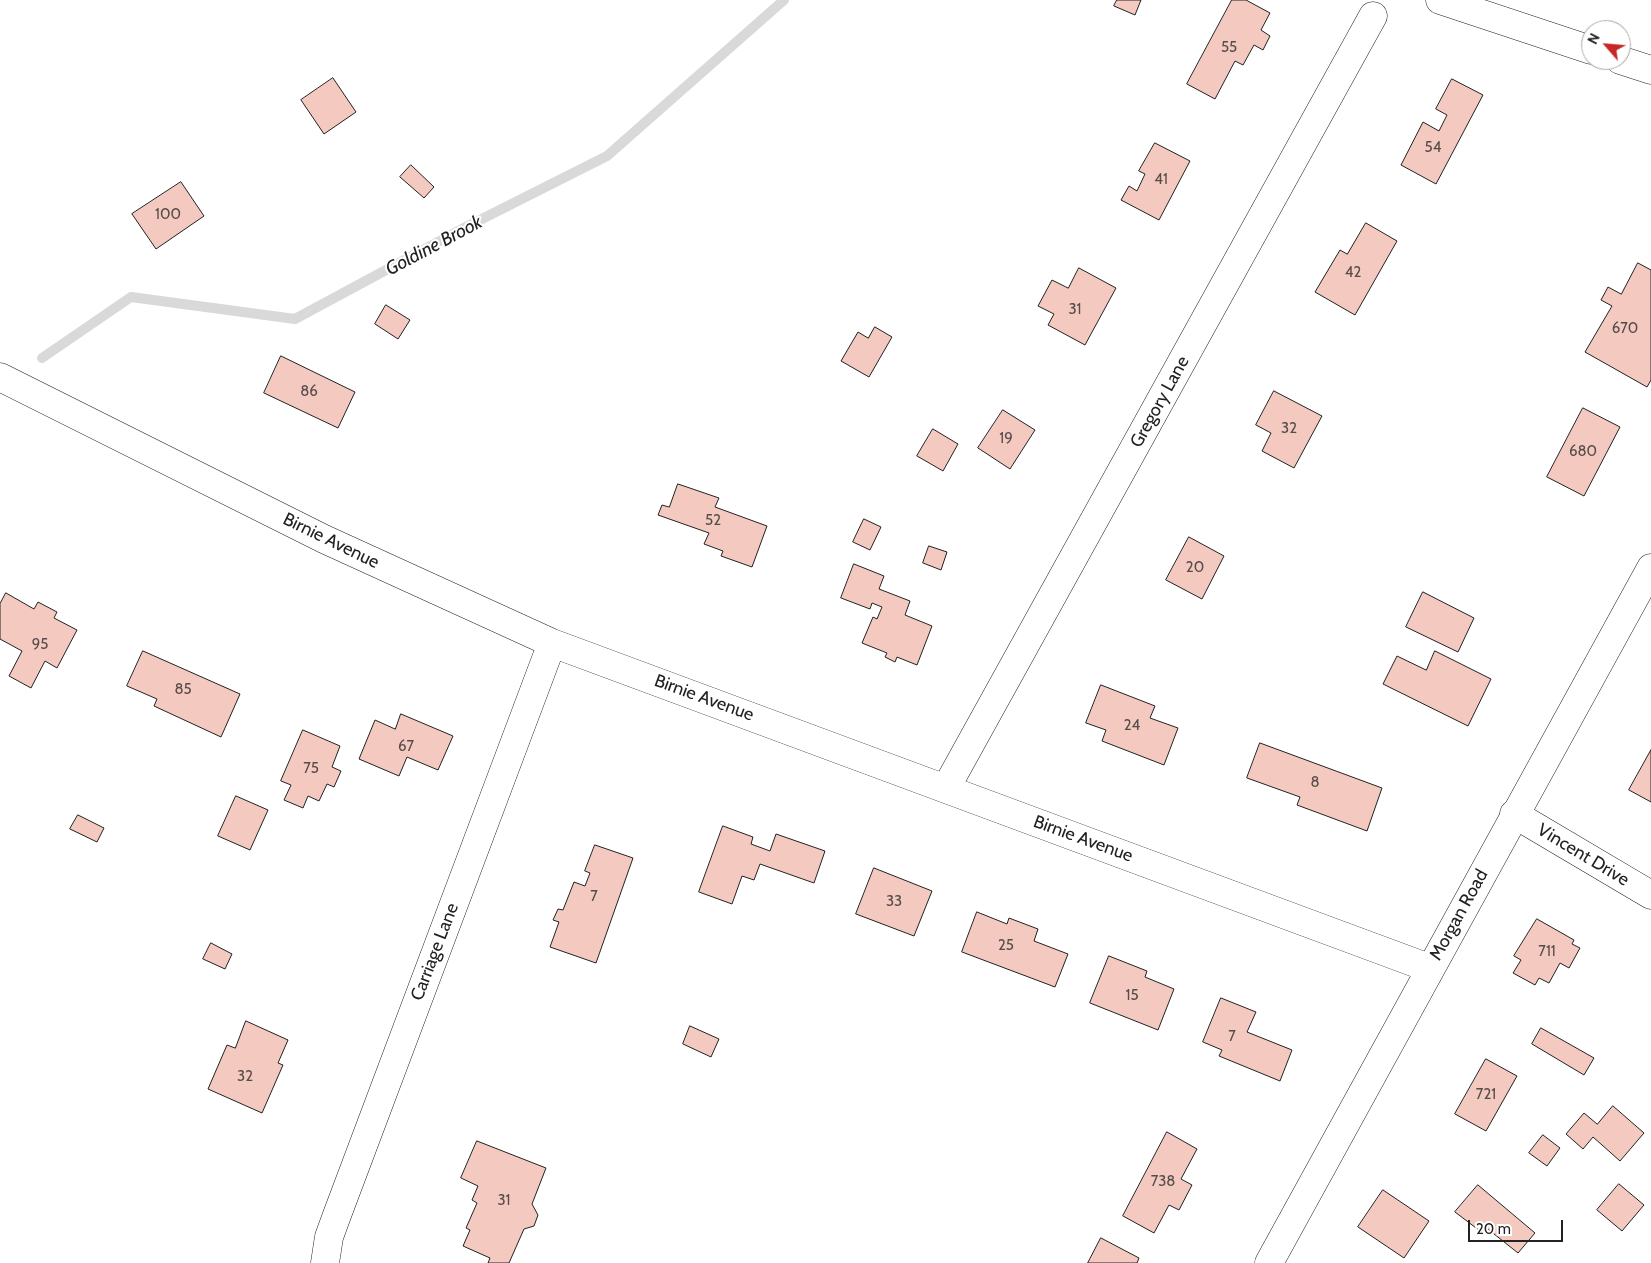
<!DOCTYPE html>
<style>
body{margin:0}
#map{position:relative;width:1651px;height:1263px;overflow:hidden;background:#fff;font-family:Cabin,sans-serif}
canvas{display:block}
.north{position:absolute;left:1581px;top:20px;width:50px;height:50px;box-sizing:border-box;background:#fff;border:1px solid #a7a7a7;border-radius:50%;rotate:297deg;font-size:14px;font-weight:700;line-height:20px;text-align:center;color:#222}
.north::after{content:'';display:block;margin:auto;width:18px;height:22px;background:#c62828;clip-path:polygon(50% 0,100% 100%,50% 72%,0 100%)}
.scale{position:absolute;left:1468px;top:1220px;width:95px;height:22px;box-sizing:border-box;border:2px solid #222;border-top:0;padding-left:6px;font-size:15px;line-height:18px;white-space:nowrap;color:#222;-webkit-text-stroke:4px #fff;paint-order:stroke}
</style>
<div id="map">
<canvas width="1651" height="1263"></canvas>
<div class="north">N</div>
<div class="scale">20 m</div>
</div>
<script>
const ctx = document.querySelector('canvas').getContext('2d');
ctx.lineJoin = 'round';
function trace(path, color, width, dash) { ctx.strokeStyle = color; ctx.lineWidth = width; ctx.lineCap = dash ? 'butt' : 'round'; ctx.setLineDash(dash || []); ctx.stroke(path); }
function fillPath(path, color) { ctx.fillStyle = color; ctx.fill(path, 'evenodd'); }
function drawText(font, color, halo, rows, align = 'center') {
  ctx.font = font + ' Cabin,sans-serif'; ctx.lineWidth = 4; ctx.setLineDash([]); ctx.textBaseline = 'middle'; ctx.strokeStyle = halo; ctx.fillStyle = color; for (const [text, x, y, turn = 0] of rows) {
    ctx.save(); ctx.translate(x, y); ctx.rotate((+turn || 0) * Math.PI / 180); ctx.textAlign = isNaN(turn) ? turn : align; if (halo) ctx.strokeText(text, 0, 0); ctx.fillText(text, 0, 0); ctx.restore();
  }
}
const stream = new Path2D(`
 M 42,358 L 131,297 L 295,319 L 464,228 L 607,156 L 784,0`);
const building = new Path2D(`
 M 1117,0 L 1141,0 L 1135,15 L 1114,6 Z
 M 1232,0 L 1246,0 L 1270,13 L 1261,30 L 1270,36 L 1263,50 L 1254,45 L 1243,65 L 1235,61 L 1215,99 L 1187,84 Z
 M 333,78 L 356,112 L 324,134 L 301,100 Z
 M 1452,79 L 1483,95 L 1436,184 L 1401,165 L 1423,122 L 1439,131 L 1447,115 L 1436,109 Z
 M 1155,143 L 1190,161 L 1159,220 L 1121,200 L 1129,186 L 1137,191 L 1145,174 L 1139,171 Z
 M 411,165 L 434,187 L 424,198 L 400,177 Z
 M 181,182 L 204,216 L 156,249 L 132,214 Z
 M 1366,223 L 1397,241 L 1355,315 L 1315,292 L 1340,250 L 1347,254 Z
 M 1638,263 L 1651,270 L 1651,380 L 1647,387 L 1585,352 L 1612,306 L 1601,300 L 1608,287 L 1621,294 Z
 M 1079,268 L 1116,288 L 1085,345 L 1048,325 L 1054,314 L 1038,306 L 1052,280 L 1068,288 Z
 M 386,305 L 410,320 L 398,339 L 375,324 Z
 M 875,327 L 892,337 L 869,377 L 841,361 L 858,332 L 868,338 Z
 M 281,356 L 355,392 L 338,428 L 264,393 Z
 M 1274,391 L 1322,416 L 1294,468 L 1262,451 L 1271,433 L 1256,425 Z
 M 1583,408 L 1620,427 L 1584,496 L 1547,477 Z
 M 1003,410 L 1035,430 L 1010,469 L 978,448 Z
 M 933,429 L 958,444 L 943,471 L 917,456 Z
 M 678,484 L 719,498 L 715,507 L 767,526 L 752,567 L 721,556 L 723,551 L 704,544 L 709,533 L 658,515 L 662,505 L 669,507 Z
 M 864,519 L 881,527 L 870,550 L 853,542 Z
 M 1189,537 L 1224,556 L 1202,599 L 1166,580 Z
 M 929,546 L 947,552 L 941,570 L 923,563 Z
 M 854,564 L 884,576 L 879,589 L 910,601 L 905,615 L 932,626 L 917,665 L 897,657 L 895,662 L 885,657 L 887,653 L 862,643 L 873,617 L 877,619 L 882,607 L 872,603 L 870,609 L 841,598 Z
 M 1423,592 L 1474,618 L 1458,652 L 1406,627 Z
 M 6,593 L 34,609 L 38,602 L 57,612 L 54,618 L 77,630 L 57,668 L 45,661 L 31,688 L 9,676 L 22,651 L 0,639 L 0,604 Z
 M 143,651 L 240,694 L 221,737 L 154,706 L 157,699 L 127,686 Z
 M 1435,651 L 1491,679 L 1468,726 L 1383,684 L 1397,656 L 1426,670 Z
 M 1101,685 L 1155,706 L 1150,718 L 1178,728 L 1164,765 L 1102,741 L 1106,730 L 1086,723 Z
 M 401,714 L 453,736 L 438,770 L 407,757 L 399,776 L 359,759 L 375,720 L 395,729 Z
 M 303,730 L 340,746 L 332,767 L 341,771 L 334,787 L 327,784 L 319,801 L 308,796 L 303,808 L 284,800 L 291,785 L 281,781 Z
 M 1260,743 L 1382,788 L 1367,831 L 1297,805 L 1300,797 L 1247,778 Z
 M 1651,750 L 1651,802 L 1629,790 Z
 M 236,796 L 268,810 L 250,850 L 218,836 Z
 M 78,815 L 104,828 L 97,842 L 70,829 Z
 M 723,826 L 753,837 L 751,844 L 770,851 L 776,834 L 825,851 L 814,883 L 760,864 L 754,880 L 742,876 L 732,904 L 699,892 Z
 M 595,845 L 633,858 L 596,963 L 550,947 L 559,922 L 553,920 L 558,909 L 563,910 L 574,882 L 585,886 L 590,873 L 585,871 Z
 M 874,868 L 932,891 L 914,936 L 856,914 Z
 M 977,912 L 1007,924 L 1009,918 L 1038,929 L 1034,941 L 1068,954 L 1055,987 L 962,952 Z
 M 1537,919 L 1574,940 L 1572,944 L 1580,948 L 1569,968 L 1560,963 L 1549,983 L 1539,978 L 1535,985 L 1513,973 L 1521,960 L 1514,956 Z
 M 211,943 L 232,954 L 225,969 L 203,959 Z
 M 1109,956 L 1147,971 L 1145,977 L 1174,989 L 1158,1030 L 1090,1003 Z
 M 1221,998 L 1256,1012 L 1247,1032 L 1292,1050 L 1280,1081 L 1219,1056 L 1222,1050 L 1203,1042 Z
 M 246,1021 L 288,1040 L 278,1063 L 283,1065 L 262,1113 L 208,1089 L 227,1045 L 235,1048 Z
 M 690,1026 L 719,1039 L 711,1057 L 683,1044 Z
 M 1541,1028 L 1594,1058 L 1584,1075 L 1532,1044 Z
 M 1486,1059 L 1517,1076 L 1486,1131 L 1455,1114 Z
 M 1613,1106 L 1644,1133 L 1620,1161 L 1593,1137 L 1583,1149 L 1566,1134 L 1584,1113 L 1597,1124 Z
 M 1167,1132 L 1197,1149 L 1181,1179 L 1192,1185 L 1179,1210 L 1169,1205 L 1154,1233 L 1123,1216 Z
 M 1543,1135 L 1560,1148 L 1547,1166 L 1529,1153 Z
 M 477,1141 L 546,1168 L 532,1204 L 538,1215 L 534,1226 L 524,1229 L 509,1263 L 488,1263 L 490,1258 L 463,1246 L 470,1230 L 466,1228 L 477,1203 L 472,1200 L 478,1186 L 461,1178 Z
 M 1619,1184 L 1644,1205 L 1622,1231 L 1597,1210 Z
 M 1478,1185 L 1535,1233 L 1518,1253 L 1484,1226 L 1480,1231 L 1455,1212 Z
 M 1383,1190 L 1429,1221 L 1404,1258 L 1358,1227 Z
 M 1101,1238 L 1139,1258 L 1137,1263 L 1088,1263 Z`);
const street = new Path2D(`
 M 1440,0 L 1591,50
 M 1620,60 L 1651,70
 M 0,377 L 324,539 L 552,643 L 1429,968
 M 946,788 L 1373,16
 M 1514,814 L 1651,895
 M 325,1263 L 329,1237 L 337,1215 L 552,643`);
const secondary = new Path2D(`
 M 1269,1263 L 1651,568`);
const numberNames = [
 ["55",1229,48],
 ["54",1433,148],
 ["41",1161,180],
 ["100",168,215],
 ["42",1353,273],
 ["31",1075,310],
 ["670",1625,329],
 ["86",309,392],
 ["32",1289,429],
 ["19",1006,439],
 ["680",1583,452],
 ["52",713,521],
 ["20",1195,568],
 ["95",40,645],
 ["85",183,690],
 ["24",1132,726],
 ["67",406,747],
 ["75",311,769],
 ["8",1315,783],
 ["7",594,897],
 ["33",894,902],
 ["25",1006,946],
 ["711",1547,952],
 ["15",1132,996],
 ["7",1232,1037],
 ["32",245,1077],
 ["721",1486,1095],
 ["738",1163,1182],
 ["31",504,1201]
];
const streetNames = [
 ["Gregory Lane",1160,402,-61],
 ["Birnie Avenue",331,541,26],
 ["Birnie Avenue",704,698,20],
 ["Birnie Avenue",1083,839,20],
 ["Vincent Drive",1583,855,31],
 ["Morgan Road",1459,915,-61],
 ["Carriage Lane",435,952,-69]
];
const waterNames = [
 ["Goldine Brook",434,246,-28]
];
trace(stream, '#d9d9d9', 10);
fillPath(building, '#f3c9c0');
trace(building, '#222', 1);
trace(street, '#222', 29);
trace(secondary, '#222', 29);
trace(street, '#fff', 28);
trace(secondary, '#fff', 28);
drawText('15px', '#564c4a', null, numberNames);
drawText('18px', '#222', '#fff', streetNames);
drawText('italic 19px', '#222', '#fff', waterNames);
</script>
